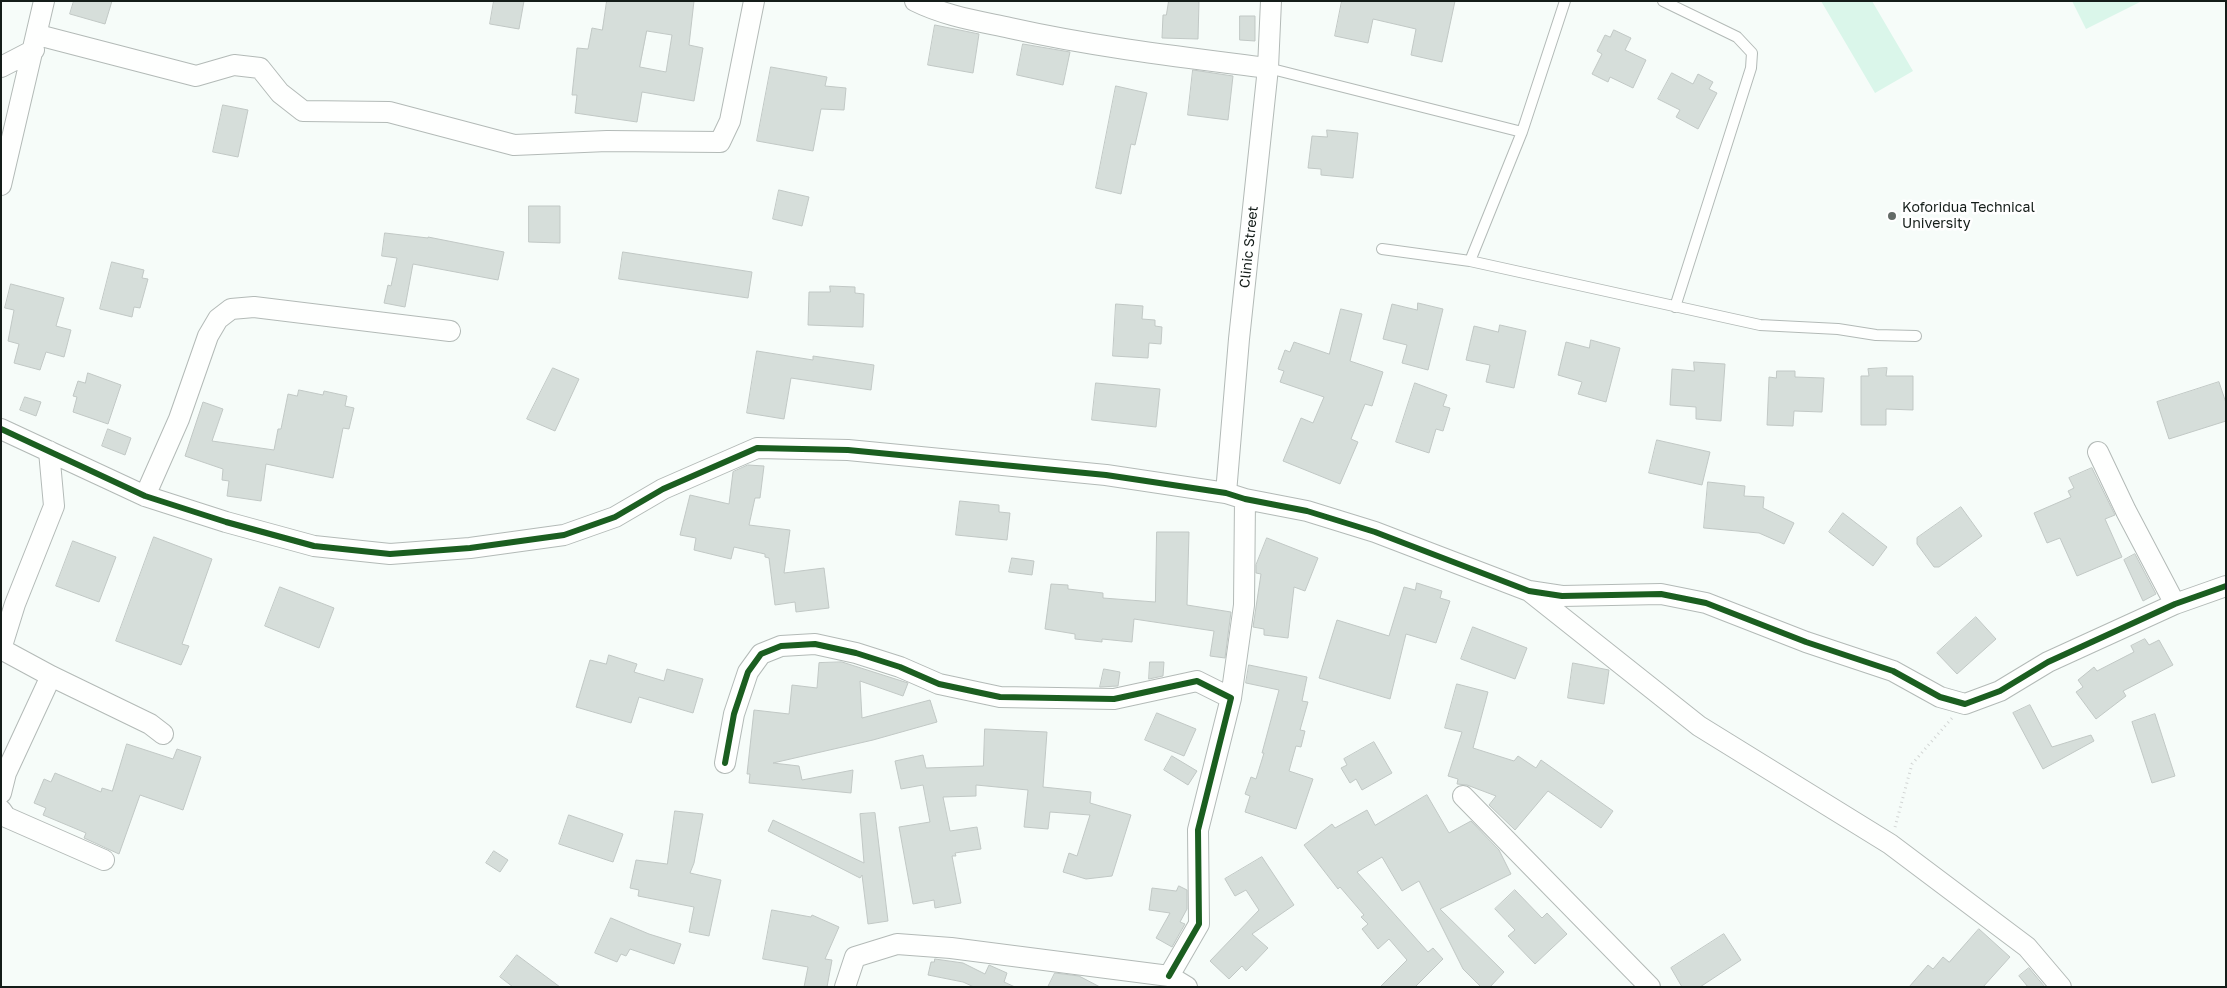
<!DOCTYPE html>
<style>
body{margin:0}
#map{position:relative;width:2227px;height:988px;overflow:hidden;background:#f6fcf9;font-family:"Golos Text",sans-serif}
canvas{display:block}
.frame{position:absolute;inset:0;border:2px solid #141d19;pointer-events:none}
</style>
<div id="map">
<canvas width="2227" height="988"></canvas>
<div class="frame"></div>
</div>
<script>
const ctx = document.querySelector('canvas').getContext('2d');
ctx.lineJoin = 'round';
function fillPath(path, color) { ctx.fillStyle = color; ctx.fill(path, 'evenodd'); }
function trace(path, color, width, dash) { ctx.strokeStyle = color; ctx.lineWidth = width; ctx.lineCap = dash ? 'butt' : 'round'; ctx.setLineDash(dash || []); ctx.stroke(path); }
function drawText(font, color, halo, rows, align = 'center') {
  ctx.font = font + ' "Golos Text",sans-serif'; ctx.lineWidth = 5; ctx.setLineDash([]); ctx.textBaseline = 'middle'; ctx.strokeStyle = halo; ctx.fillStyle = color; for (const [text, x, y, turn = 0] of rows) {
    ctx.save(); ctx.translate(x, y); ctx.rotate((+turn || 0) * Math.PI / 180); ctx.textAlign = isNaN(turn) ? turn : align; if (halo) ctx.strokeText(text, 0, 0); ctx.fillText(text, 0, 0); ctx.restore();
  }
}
const green = new Path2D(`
 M 1821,1 L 1872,1 L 1913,71 L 1875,93 Z
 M 2072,1 L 2142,1 L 2086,29 Z`);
const building = new Path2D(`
 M 74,1 L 112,1 L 105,24 L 70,14 Z
 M 494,1 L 524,1 L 519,29 L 490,24 Z
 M 607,1 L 694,1 L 689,45 L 703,48 L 694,101 L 642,92 L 637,122 L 575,113 L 577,95 L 572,95 L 577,48 L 588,49 L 592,28 L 602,30 ZM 647,31 L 672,35 L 666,72 L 640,67 Z
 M 1169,1 L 1199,1 L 1198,39 L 1162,38 L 1163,15 L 1166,15 Z
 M 1342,1 L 1455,1 L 1442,62 L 1411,55 L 1416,29 L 1373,19 L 1368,43 L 1335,36 Z
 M 1240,16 L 1255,16 L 1255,41 L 1240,40 Z
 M 935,25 L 979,34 L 973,73 L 928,65 Z
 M 1614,30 L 1631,38 L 1625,50 L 1646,60 L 1633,88 L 1610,77 L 1608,82 L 1592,74 L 1602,54 L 1597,51 L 1605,35 L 1610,37 Z
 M 1023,44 L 1070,52 L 1063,85 L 1017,75 Z
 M 771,67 L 827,77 L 825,86 L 846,88 L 844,110 L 821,109 L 813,151 L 757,141 Z
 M 1193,70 L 1233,76 L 1228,120 L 1188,115 Z
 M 1672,73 L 1693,84 L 1698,74 L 1713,82 L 1709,89 L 1717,93 L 1698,129 L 1676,117 L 1680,110 L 1658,99 Z
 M 1116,86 L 1147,93 L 1135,145 L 1131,144 L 1121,194 L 1096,188 Z
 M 223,105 L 248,110 L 238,157 L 213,152 Z
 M 1327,130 L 1358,133 L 1353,178 L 1321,175 L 1321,169 L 1308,168 L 1312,136 L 1327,137 Z
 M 779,190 L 809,197 L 802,226 L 773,219 Z
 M 529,206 L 560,206 L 560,243 L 529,242 Z
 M 385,233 L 428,238 L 428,237 L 504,252 L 498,280 L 413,264 L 405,307 L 384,303 L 388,285 L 391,286 L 397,258 L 382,256 Z
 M 623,252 L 752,272 L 748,298 L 619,279 Z
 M 112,262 L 144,270 L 142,278 L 148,279 L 140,308 L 134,307 L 132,317 L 100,309 Z
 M 11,284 L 64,298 L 56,326 L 71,330 L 64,357 L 46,352 L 40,370 L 14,363 L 19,344 L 8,341 L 14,310 L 5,308 Z
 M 830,286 L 855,287 L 855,293 L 864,294 L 863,327 L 808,325 L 809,292 L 830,292 Z
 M 1418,303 L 1443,309 L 1428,370 L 1402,363 L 1407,345 L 1383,339 L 1392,304 L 1417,310 Z
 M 1116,304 L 1143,306 L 1142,319 L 1155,320 L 1155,326 L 1162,327 L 1161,344 L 1149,343 L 1148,358 L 1113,356 Z
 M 1341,309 L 1362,314 L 1350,361 L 1383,372 L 1372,406 L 1365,404 L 1351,439 L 1358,442 L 1340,484 L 1283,461 L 1301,418 L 1313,423 L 1324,397 L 1280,382 L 1284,371 L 1278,369 L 1285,350 L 1290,352 L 1294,342 L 1329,354 Z
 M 1500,325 L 1526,331 L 1514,388 L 1486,382 L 1490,365 L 1466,360 L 1474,326 L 1498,332 Z
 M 1591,340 L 1620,348 L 1606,402 L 1578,394 L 1582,382 L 1558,375 L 1566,342 L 1589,348 Z
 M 757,351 L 813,360 L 813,356 L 874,365 L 871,390 L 791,378 L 784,419 L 747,413 Z
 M 1694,362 L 1725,364 L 1721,421 L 1696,419 L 1696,407 L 1670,405 L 1672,369 L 1694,371 Z
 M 553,368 L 579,379 L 555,431 L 527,419 Z
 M 1887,368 L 1886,376 L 1913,376 L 1913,410 L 1886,409 L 1886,425 L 1861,425 L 1861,376 L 1869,376 L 1868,369 Z
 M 1777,371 L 1795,371 L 1795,377 L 1824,378 L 1822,412 L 1794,411 L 1793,426 L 1767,425 L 1769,377 L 1776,378 Z
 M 88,373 L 121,385 L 108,424 L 73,412 L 77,397 L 73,396 L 78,381 L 85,383 Z
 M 2219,382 L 2226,403 L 2226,421 L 2169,439 L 2157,402 Z
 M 1096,383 L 1160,389 L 1156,427 L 1092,420 Z
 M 1415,383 L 1447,395 L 1443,406 L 1450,408 L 1443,431 L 1436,429 L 1429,453 L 1396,442 Z
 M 299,390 L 323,395 L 324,391 L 347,396 L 345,406 L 354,408 L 349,429 L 343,428 L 333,478 L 266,464 L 261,501 L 227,496 L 229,481 L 222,480 L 223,469 L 185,456 L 203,402 L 223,409 L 212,441 L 274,450 L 278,429 L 281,429 L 288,394 L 297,396 Z
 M 25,397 L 41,402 L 36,416 L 20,410 Z
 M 108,429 L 131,438 L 125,455 L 102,446 Z
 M 1657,440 L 1710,452 L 1702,485 L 1649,473 Z
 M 748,465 L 764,466 L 760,498 L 755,498 L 749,525 L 790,530 L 784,573 L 824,568 L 829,608 L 796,612 L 795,602 L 775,605 L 769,558 L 765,557 L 765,554 L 734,547 L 731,559 L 694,550 L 696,538 L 680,535 L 690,495 L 729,504 L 733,472 Z
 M 2092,468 L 2115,515 L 2105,519 L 2122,557 L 2077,576 L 2060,538 L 2047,543 L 2034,513 L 2071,497 L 2068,491 L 2074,488 L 2069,478 Z
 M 1708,482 L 1745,486 L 1744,496 L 1764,497 L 1763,508 L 1794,523 L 1784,544 L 1759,533 L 1704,528 Z
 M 960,501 L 999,505 L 999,512 L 1010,513 L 1007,540 L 956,535 Z
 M 1961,507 L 1982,536 L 1939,567 L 1934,567 L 1917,544 L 1917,538 Z
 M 1843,513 L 1887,547 L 1873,566 L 1829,532 Z
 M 1157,532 L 1189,532 L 1187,605 L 1231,612 L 1225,658 L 1210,656 L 1214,631 L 1134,619 L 1132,642 L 1102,639 L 1102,642 L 1075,639 L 1075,634 L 1045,629 L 1051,584 L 1068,585 L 1068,589 L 1103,593 L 1103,598 L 1155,602 Z
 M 154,537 L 212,559 L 182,644 L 189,646 L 181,665 L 116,641 Z
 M 1267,538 L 1318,558 L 1305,591 L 1294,587 L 1288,638 L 1264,635 L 1264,629 L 1253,627 L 1261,574 L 1256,573 L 1256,565 Z
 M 73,541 L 116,557 L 99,602 L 56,586 Z
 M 2135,554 L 2156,594 L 2143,601 L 2124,560 Z
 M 1012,558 L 1034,561 L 1032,575 L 1009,572 Z
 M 1417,583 L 1442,591 L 1440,598 L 1450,601 L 1436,643 L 1406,634 L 1390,699 L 1319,678 L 1337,620 L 1389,636 L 1404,587 L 1415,590 Z
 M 280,587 L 334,608 L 319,648 L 265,626 Z
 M 1976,617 L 1996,639 L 1957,674 L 1937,653 Z
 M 1473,627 L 1527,648 L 1515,679 L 1461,659 Z
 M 2145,639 L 2149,645 L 2159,640 L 2173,665 L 2123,691 L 2126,696 L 2096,719 L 2076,692 L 2083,687 L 2078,680 L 2094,667 L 2097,671 L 2134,652 L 2131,646 Z
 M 609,655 L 637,664 L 634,672 L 664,681 L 667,669 L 703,679 L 693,713 L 639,697 L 631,723 L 576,707 L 590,660 L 606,664 Z
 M 842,662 L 908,683 L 903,696 L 860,681 L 862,718 L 930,700 L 937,722 L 873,740 L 773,763 L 799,766 L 802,780 L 853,770 L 851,793 L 749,783 L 750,774 L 747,774 L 754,710 L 789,714 L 792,685 L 817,688 L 819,663 Z
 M 1150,662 L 1164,662 L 1163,676 L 1149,679 Z
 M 1573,663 L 1609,670 L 1604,704 L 1568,698 Z
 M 1249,665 L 1307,677 L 1302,701 L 1308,702 L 1300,730 L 1305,731 L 1301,747 L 1296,746 L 1289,771 L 1313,779 L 1296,829 L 1245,812 L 1250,796 L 1245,794 L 1251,777 L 1256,779 L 1264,753 L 1262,753 L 1279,690 L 1246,683 Z
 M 1104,669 L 1120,672 L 1118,686 L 1100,687 Z
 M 1457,684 L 1488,692 L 1473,748 L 1514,761 L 1518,756 L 1536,768 L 1541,760 L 1613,811 L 1601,828 L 1548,791 L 1515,830 L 1489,805 L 1496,796 L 1467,785 L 1457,784 L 1458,779 L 1448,776 L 1462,732 L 1445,728 Z
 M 2030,705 L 2052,747 L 2091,735 L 2094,741 L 2043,769 L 2013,713 Z
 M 1157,713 L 1196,729 L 1184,756 L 1145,740 Z
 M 2155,714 L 2175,776 L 2152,783 L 2132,722 Z
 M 985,729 L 1047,732 L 1043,787 L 1091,792 L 1090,803 L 1131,815 L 1112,876 L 1086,879 L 1063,872 L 1069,853 L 1077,856 L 1090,815 L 1050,812 L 1048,829 L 1024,827 L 1028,790 L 976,785 L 976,796 L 943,797 L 950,831 L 977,827 L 981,849 L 955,853 L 956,856 L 952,856 L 961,903 L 935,908 L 934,900 L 913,904 L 899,827 L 930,822 L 923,785 L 901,789 L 895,761 L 923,755 L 926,768 L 983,766 Z
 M 1374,742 L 1392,773 L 1362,790 L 1356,779 L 1350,783 L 1341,768 L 1347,765 L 1344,759 Z
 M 127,744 L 173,759 L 177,749 L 201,757 L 183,810 L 140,795 L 119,854 L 84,838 L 86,833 L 43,815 L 46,808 L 34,803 L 44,779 L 51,782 L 55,773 L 101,792 L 102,788 L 112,791 Z
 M 1172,756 L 1197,771 L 1188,785 L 1164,770 Z
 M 1427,795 L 1449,833 L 1471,821 L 1499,850 L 1511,874 L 1440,909 L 1504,972 L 1490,987 L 1481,987 L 1463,969 L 1419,881 L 1402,891 L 1382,857 L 1357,872 L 1428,952 L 1433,948 L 1443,959 L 1415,987 L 1380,987 L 1407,960 L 1389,939 L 1378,949 L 1362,929 L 1368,924 L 1361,917 L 1364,915 L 1340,887 L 1338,889 L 1304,845 L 1332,824 L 1335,828 L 1367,810 L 1375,825 Z
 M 675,811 L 703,814 L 694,863 L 690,873 L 721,880 L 709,936 L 689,932 L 694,907 L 638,896 L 639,890 L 630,888 L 636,860 L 667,864 Z
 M 875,813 L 888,921 L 868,924 L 862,875 L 860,878 L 768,831 L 773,820 L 864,863 L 860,814 Z
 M 569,815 L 623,834 L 613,862 L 559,844 Z
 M 494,851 L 508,860 L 500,872 L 486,863 Z
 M 1262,857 L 1294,905 L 1252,934 L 1268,948 L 1246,971 L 1242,966 L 1229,979 L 1210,961 L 1259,910 L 1246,890 L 1235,896 L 1225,879 Z
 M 1179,886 L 1187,890 L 1187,909 L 1180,922 L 1185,924 L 1172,947 L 1156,938 L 1170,913 L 1149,910 L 1152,888 L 1176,891 Z
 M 1515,890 L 1542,918 L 1547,913 L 1567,934 L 1535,964 L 1508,936 L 1515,930 L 1495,909 Z
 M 772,910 L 811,917 L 812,915 L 839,927 L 825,959 L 832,960 L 827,987 L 804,987 L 808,967 L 763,959 Z
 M 611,918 L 649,934 L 681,944 L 674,964 L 630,949 L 626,956 L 621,954 L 617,962 L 595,953 Z
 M 1979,929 L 2010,957 L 1983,987 L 1909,987 L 1928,965 L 1933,969 L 1943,957 L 1949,962 Z
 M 1724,934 L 1741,960 L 1700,987 L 1682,987 L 1671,968 Z
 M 517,955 L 560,987 L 513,987 L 500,977 Z
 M 935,959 L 963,963 L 985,974 L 989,965 L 1007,973 L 1004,982 L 1015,987 L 974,987 L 963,982 L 928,975 L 931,962 L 934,962 Z
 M 2029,968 L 2045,987 L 2028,987 L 2019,976 Z
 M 1055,973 L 1079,976 L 1100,987 L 1048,987 Z`);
const path = new Path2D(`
 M 1895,827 L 1912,764 L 1952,718`);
const lane = new Path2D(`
 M 1663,1 L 1737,37 L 1752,53 L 1751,68 L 1675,307
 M 1268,68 L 1522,132 L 1565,1
 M 1382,249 L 1470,261 L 1760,325 L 1838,329 L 1876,335 L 1916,336
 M 1470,261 L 1522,132`);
const street = new Path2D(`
 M 915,1 C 945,16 978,21 1010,28 C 1095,47 1181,57 1268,68
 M 38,35 L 196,76 L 234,65 L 260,68 L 280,93 L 303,111 L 389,112 L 514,145 L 607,141 L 720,142 L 730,121 L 754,1
 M 1,67 L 34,50
 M 1,185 L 44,1
 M 1,429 L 145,496 L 226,522 L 314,546 L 390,554 L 470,548 L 564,535 L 615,517 L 663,489 L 757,448 L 848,450 L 1106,475 L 1226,493 L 1245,499 L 1307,511 L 1375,532 L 1529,591 L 1562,596 L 1661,594 L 1706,603 L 1806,642 L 1893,671 L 1940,697 L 1965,704 L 2000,691 L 2048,662 L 2175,604 L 2226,586
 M 2098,452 L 2126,511 L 2175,604
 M 1226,493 L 1239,339 L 1268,68 L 1271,1
 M 145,496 L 179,419 L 208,336 L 218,319 L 231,309 L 254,307 L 450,331
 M 1529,591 L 1699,726 L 1890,844 L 2027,947 L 2061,987
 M 1,649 L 15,604 L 54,506 L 49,451
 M 1,649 L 51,676 L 150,724 L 163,734
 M 1231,698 L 1244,605 L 1245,499
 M 725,763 L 734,714 L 748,672 L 761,654 L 781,646 L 815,644 L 856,653 L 900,667 L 939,684 L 1000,697 L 1114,699 L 1197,681 L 1231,698 L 1198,830 L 1199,924 L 1169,976
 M 1,793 L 6,773 L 51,676
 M 1463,796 L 1650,987
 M 1,810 L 6,817 L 104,860
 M 845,987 L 855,957 L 897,944 L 951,948 L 1169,976 L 1187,987`);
const cycleway = new Path2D(`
 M 1,429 L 145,496 L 226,522 L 314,546 L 390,554 L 470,548 L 564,535 L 615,517 L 663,489 L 757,448 L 848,450 L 1106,475 L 1226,493 L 1245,499 L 1307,511 L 1375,532 L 1529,591 L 1562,596 L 1661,594 L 1706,603 L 1806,642 L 1893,671 L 1940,697 L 1965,704 L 2000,691 L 2048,662 L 2175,604 L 2226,586
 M 725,763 L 734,714 L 748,672 L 761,654 L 781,646 L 815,644 L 856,653 L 900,667 L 939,684 L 1000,697 L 1114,699 L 1197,681 L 1231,698 L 1198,830 L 1199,924 L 1169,976`);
const markers = [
 [1892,216,5,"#636b67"]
];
const poiNames = [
 ["Koforidua Technical",1902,208],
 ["University",1902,224]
];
const streetNames = [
 ["Clinic Street",1249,247,-84]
];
fillPath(green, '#daf6ea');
fillPath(building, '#d6deda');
trace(building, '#c1c8c5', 1);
trace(lane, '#b3bab7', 12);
trace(street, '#b3bab7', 22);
trace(path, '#d2d5d4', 3, [1, 4]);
trace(lane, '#fefffe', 10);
trace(street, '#fefffe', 20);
trace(cycleway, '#1b5e20', 6);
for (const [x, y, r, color] of markers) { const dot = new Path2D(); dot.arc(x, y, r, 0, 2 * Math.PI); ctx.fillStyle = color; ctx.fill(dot); trace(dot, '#fff', 2); }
drawText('14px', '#141d19', '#fff', poiNames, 'left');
drawText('14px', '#141d19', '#fff', streetNames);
</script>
